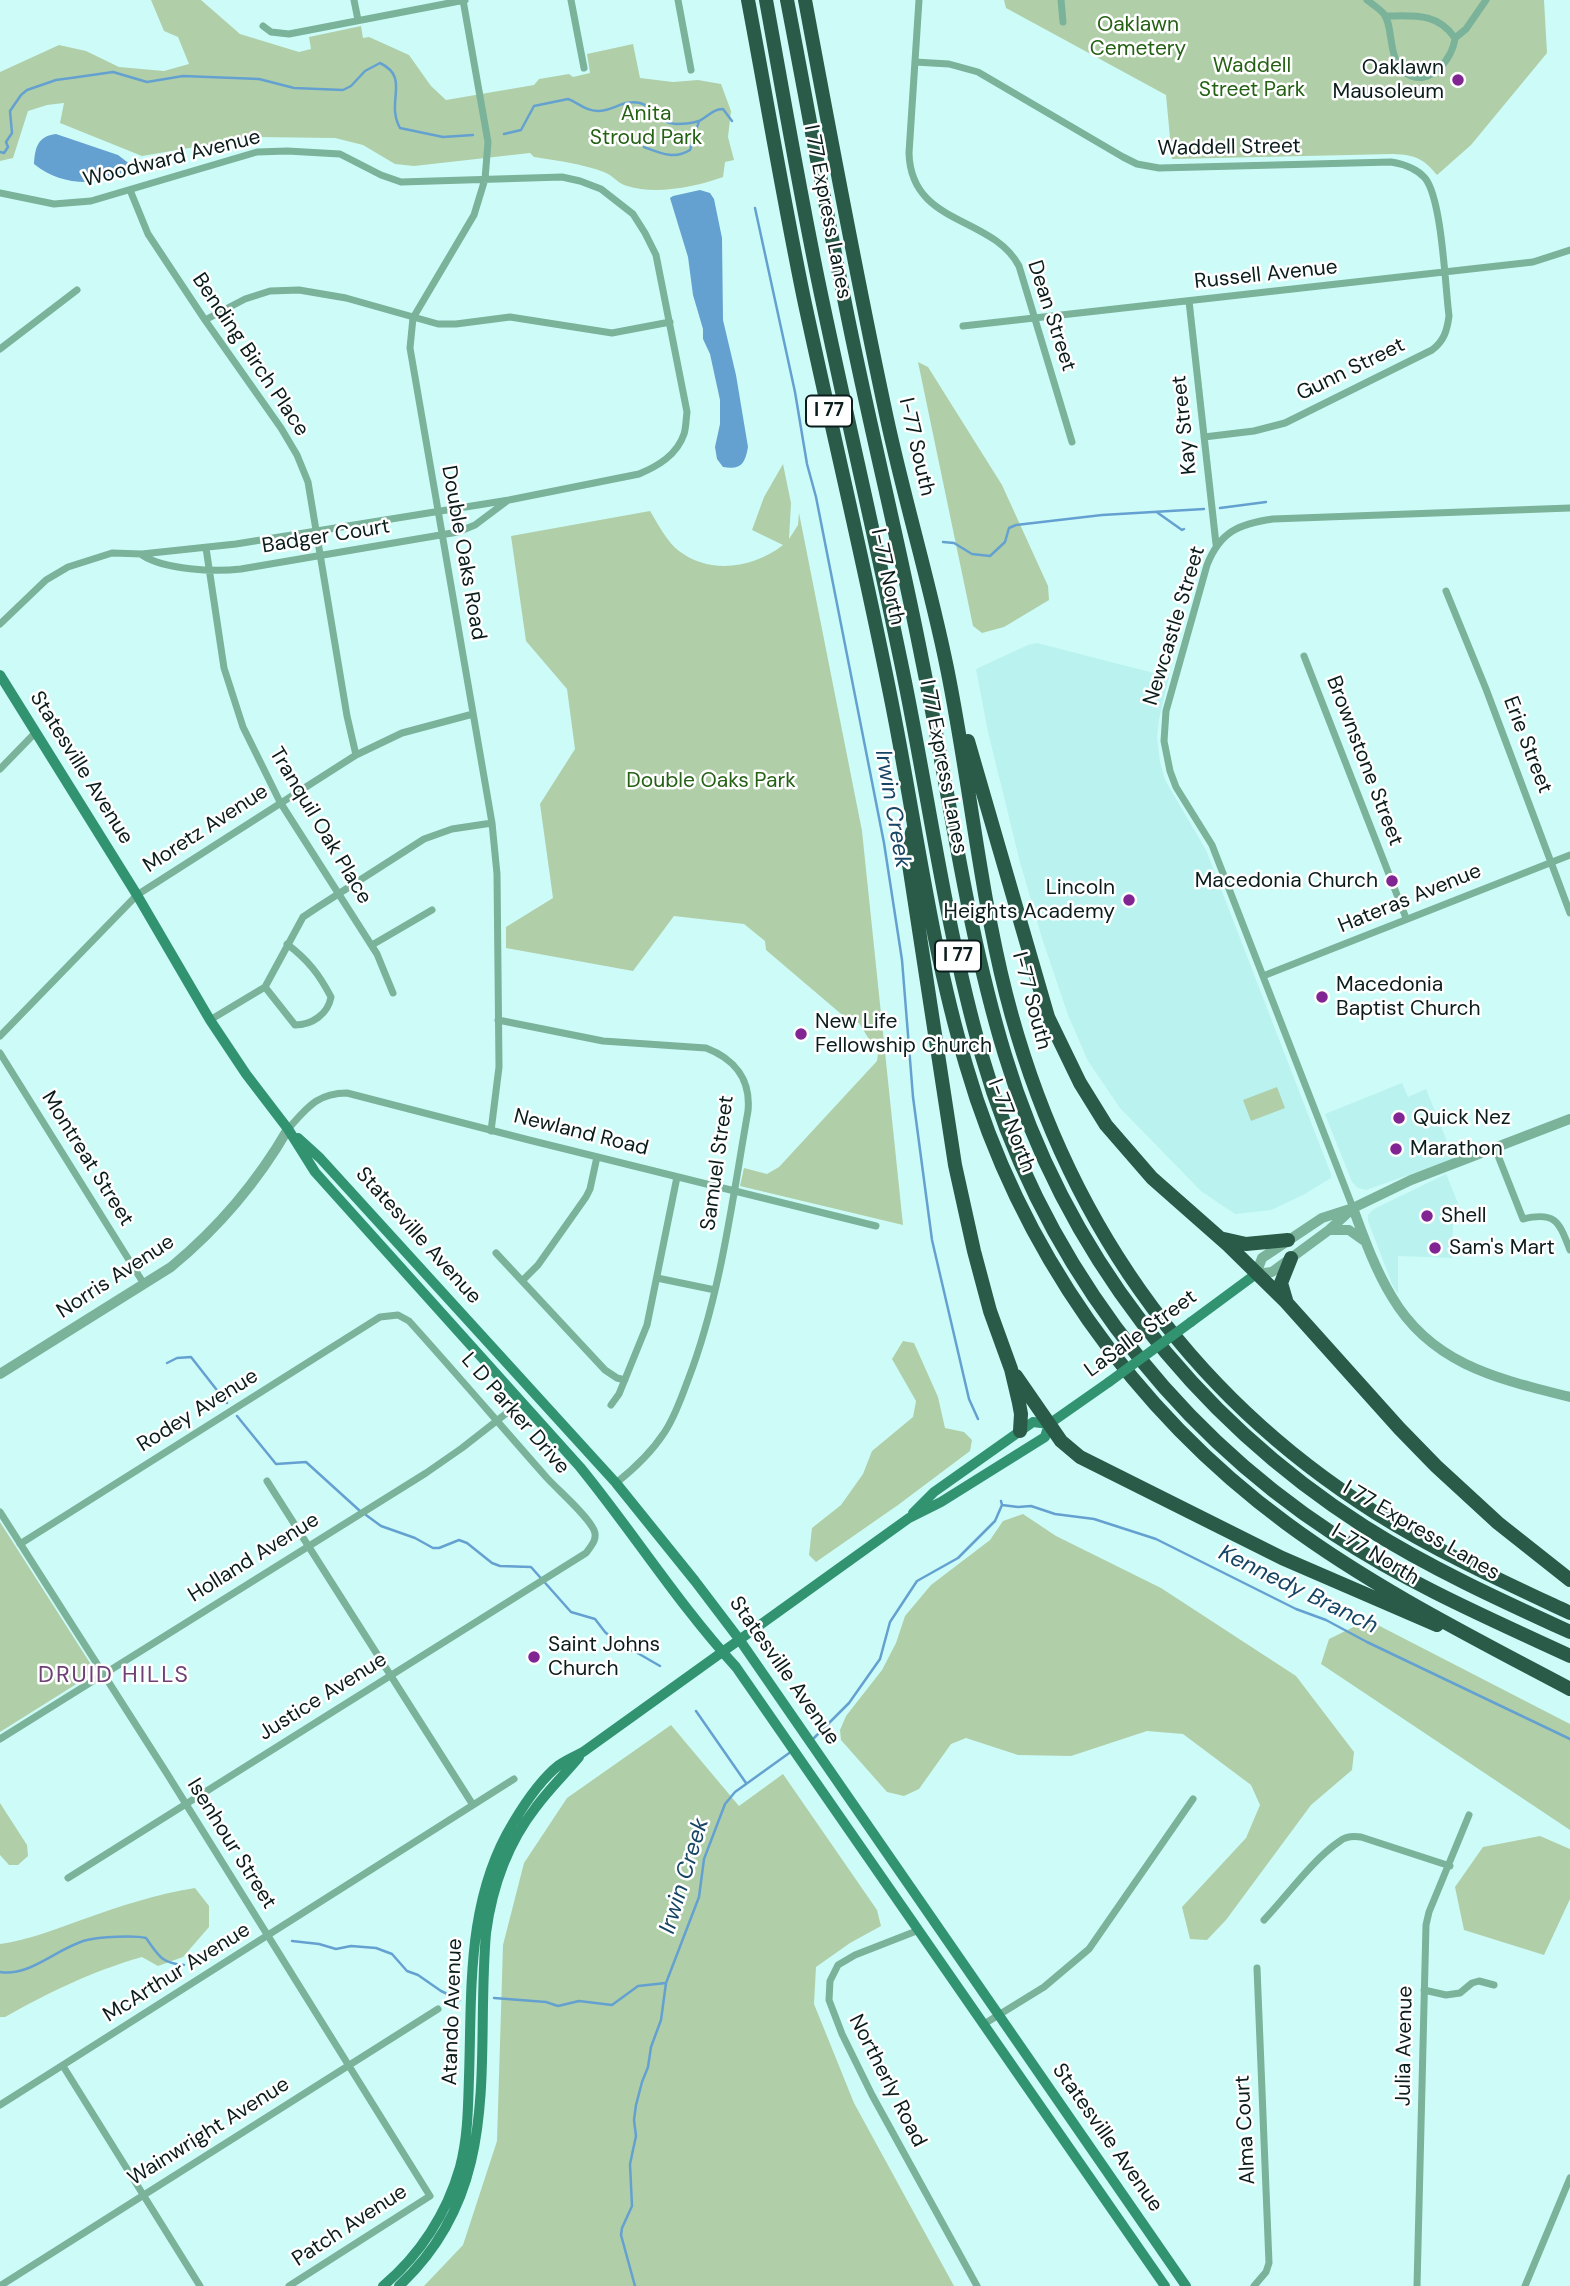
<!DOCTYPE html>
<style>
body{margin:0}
canvas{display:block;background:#cdfbf8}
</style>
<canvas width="1570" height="2286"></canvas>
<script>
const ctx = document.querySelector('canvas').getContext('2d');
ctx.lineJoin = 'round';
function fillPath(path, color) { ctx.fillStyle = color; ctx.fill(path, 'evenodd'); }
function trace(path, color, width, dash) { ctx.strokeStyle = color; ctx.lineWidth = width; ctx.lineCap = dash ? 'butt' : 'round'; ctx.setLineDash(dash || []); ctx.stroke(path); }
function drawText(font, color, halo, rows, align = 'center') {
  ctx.font = font + ' "DM Sans",sans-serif'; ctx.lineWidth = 5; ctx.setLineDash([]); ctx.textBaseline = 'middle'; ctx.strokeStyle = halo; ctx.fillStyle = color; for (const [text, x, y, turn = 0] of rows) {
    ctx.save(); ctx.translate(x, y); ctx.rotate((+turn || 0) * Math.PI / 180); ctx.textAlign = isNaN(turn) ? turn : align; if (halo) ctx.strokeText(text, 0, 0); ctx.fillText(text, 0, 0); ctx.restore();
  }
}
const built = new Path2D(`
 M 1037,643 L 1169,677 L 1159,719 L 1157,737 L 1160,762 L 1165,780 L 1206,850 L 1331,1174 L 1331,1178 L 1303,1195 L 1271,1210 L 1235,1214 L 1201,1191 L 1120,1108 L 1088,1061 L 1068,1015 L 1042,938 L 1020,862 L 988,732 L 976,669 L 1028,645 Z
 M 1402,1083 L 1408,1097 L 1426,1089 L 1454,1159 L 1366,1190 L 1358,1188 L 1352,1182 L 1325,1114 Z
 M 1446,1174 L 1466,1223 L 1453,1224 L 1452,1258 L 1398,1256 L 1398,1294 L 1392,1284 L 1368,1221 L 1368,1215 L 1374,1209 Z`);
const green = new Path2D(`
 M 151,0 L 201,0 L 240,34 L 299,52 L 311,49 L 309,37 L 361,26 L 363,38 L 369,37 L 409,55 L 431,86 L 446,100 L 534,85 L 539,79 L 569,74 L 573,77 L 590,73 L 587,54 L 633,44 L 640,78 L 673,82 L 698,80 L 721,84 L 731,111 L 728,137 L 734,160 L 725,162 L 723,177 C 695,187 656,195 627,186 C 619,184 615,178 608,174 C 590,165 554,160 534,157 L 530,153 L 414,166 L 395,164 L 363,145 L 335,138 L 254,137 L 142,156 L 60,123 L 64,103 L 47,105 L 28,111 L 13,158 L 0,161 L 0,72 L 59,45 L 86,51 L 119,67 L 164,71 L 189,64 L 178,37 L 164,31 Z
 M 1004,0 L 1544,0 L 1547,53 L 1471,145 L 1437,175 C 1423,158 1415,155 1393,154 L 1172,159 L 1166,95 L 1006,8 Z
 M 918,362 L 928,367 L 1002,485 L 1048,586 L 1049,600 L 1004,627 L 982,633 L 973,626 Z
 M 783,464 L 791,503 L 789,539 L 798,525 L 799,513 L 862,831 L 903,1225 L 740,1186 L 744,1168 L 767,1174 L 779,1167 L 877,1061 L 878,1054 L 859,1023 L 847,1019 L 766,950 L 765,941 L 744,924 L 674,916 L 633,971 L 506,948 L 506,927 L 553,898 L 540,804 L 575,749 L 567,689 L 526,641 L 511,536 L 650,511 C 658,524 667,542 679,551 C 710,575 754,568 783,545 L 752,530 L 764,497 Z
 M 1277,1087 L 1285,1108 L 1251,1121 L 1243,1100 Z
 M 903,1341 L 914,1343 L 938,1397 L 945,1428 L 964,1432 L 972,1440 L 970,1451 L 898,1505 L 816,1562 L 809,1555 L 812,1528 L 841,1505 L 863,1474 L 872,1451 L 913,1417 L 916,1401 L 892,1359 Z
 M 1023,1514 L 1056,1536 L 1161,1588 L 1296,1676 L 1354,1752 L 1352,1770 L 1311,1805 L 1226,1920 L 1207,1940 L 1190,1939 L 1182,1907 L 1246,1838 L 1260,1805 L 1251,1785 L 1183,1734 L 1147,1731 L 1071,1756 L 1018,1755 L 966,1738 L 951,1744 L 919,1789 L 904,1796 L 887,1792 L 841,1740 L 840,1730 L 846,1716 L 882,1670 L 896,1643 L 905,1616 L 931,1585 L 990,1540 L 1003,1521 Z
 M 0,1522 L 90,1663 C 91,1670 91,1673 86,1678 L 0,1732 Z
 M 1368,1620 L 1570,1724 L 1570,1830 L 1321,1664 L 1329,1639 Z
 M 671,1725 L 739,1806 L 783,1774 L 877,1910 L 881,1926 L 850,1943 L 816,1967 L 814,2004 L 854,2103 L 954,2286 L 424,2286 L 463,2245 L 497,2141 L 503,1945 L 524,1863 L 567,1798 Z
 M 0,1803 L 27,1845 L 28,1856 L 18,1865 L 9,1865 L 0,1855 Z
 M 1540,1836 L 1570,1849 L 1570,1899 L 1544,1955 L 1464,1930 L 1455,1887 L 1483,1847 Z
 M 195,1888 L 209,1906 L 209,1927 L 183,1957 L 158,1966 L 142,1957 C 90,1972 52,1991 5,2017 L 0,2017 L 0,1944 C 29,1940 56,1929 84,1919 C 120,1906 157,1894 195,1888 Z`);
const water = new Path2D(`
 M 56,134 L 118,155 L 131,165 L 132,170 C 124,178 112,179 101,181 C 75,184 54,180 34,164 C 35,147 38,136 56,134 Z
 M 700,190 L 710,193 L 714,199 L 722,238 L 723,320 L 736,375 L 748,447 C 745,464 741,470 723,467 L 717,459 L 715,447 L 720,424 L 720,400 L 710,354 L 703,339 L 703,329 L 693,295 L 688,257 L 670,198 L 673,196 Z`);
const stream = new Path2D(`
 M 504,134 L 521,130 L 534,106 L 568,99 C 579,103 585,111 598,111 C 613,111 624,99 640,103 C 655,107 659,125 677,124 C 684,124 693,123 699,121 C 708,117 712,109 723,109 L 732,121
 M 644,147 C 660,153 674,160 690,150 L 699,121
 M 0,152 L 4,153 L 8,147 L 6,142 L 12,133 L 10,111 L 21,95 L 27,90 L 56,80 L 71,78 L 113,72 L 147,82 L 183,76 L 259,79 L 294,88 L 343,90 L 351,86 L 365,71 L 380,63 C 411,78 385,101 400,128 L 443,137 L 473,135
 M 755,208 L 795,392 L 807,464 L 816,497 L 884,843 L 902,960 L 913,1097 L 932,1240 L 969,1399 L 978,1419
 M 1220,508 L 1266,502
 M 1158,513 L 1182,530 L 1184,529
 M 943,542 L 954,543 L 972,554 L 990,556 L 1005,542 L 1009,528 L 1016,525 L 1102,515 L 1204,509
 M 167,1363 L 177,1358 L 191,1357 L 227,1403
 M 237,1416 L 276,1464 L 306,1462 L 360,1511
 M 1002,1505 L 1018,1507 L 1031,1506 L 1055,1514 L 1094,1519 L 1156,1539 L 1296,1609 L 1326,1620 L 1367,1642 L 1570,1739
 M 366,1515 L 381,1526 L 415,1538 L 433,1548 L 439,1548 L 459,1540 L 467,1543 L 492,1563 L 500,1566 L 531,1567 L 571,1612 L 595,1619 L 605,1632 L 625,1650 L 634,1651 L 660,1666
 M 696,1711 L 746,1783
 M 813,1739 L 849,1703 L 880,1659 L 890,1622 L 917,1581 L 958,1558 L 995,1521 L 1002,1505 L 1001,1501
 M 292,1941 L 319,1944 L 336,1949 L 351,1946 L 376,1948 L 392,1954 L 407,1971 L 418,1975 L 441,1991 L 460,2000
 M 0,1972 C 31,1977 58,1947 87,1940 C 98,1937 135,1935 146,1938 C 159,1956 161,1963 184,1965
 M 494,1998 L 546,2002 L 558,2006 L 579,2001 L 612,2005 L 638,1986 L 666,1983
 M 635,2286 L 621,2235 L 622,2228 L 632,2206 L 630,2164 L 636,2136 L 634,2120 L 636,2105 L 642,2082 L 648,2067 L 651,2047 L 661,2020 L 666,1983 L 699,1897 L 704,1859 L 725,1804 L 735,1792 L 792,1751`);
const minor = new Path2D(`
 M 354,0 L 358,20
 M 463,0 L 488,142 L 485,179 L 474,215 L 413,318 L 410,348 L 492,823 L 497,874 L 499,1067 L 491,1131
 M 571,0 L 584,68
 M 678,0 L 691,70
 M 919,0 L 909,153 C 911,226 992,215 1019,266 L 1072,442
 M 1061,0 L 1063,22
 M 1367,0 C 1372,4 1380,9 1384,14 C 1394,27 1387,62 1407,74 C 1430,88 1453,58 1455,38 L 1466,29 L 1486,0
 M 1385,16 C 1413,16 1437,12 1455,38
 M 263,26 L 271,32 L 289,34 L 465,0
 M 915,62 L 949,64 L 978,72 L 1123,157 L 1137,164 L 1159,168 L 1391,162 C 1404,164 1416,168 1425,178 C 1442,199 1445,285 1449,316 C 1447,331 1444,341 1432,350 L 1285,423 L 1254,431 L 1204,437
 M 130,190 L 148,234 L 205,320 L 281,428 L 297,455 L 308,482 L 347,716 L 356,755
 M 0,193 L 54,204 L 91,201 L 257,152 L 287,151 L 340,154 L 381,175 L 401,182 L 562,177 L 580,181 L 601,189 L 633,214 L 645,233 L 656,255 L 687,412 C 686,419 686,428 684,434 C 677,455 658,466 639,474 L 509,500 L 236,544 L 142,554 L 112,553 L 68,567 L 46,580 L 0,624
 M 1189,301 L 1216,544
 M 205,320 L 245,299 L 270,291 L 299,290 L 346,298 L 438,324 L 456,324 L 510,317 L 612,333 L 670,322
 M 963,326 L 1533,262 L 1570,250
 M 0,349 L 77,290
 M 206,548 L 224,668 L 243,727 L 280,802 L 377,954 L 393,993
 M 142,555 C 165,570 214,572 241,569 L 458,532 L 475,525 L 507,501
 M 1446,591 L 1486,689 L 1570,913
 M 1304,656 L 1406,918
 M 0,769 L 35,733
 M 372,945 L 432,910
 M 1263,976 L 1570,855
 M 265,987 L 295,1025 C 312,1025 328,1014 331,997 C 319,974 308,960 287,944
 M 210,1020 L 265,987 L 303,917 L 318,907 L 424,839 L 452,829 L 492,823
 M 498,1020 L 603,1041 L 706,1048 C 735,1059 751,1080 748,1111 C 732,1201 721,1294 688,1380 C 681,1398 675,1417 664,1433 C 651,1453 635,1468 616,1483
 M 0,1036 L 137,895 L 356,755 L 402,733 L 473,714
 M 0,1053 L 144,1284
 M 288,1129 C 307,1108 317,1093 347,1093 L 529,1140 L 876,1226
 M 1495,1148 L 1523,1219 C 1556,1211 1559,1222 1570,1250
 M 1353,1208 L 1212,845 L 1176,787 L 1170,771 L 1164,741 L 1166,711 L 1207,565 C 1220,532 1238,524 1273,519 L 1570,508
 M 496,1253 L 605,1370 L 617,1378 L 625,1380
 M 657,1278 L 715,1290
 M 522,1281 L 538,1265 L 586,1197 L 590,1189 L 597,1157
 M 611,1405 L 619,1394 L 647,1325 L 677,1177
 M 267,1481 L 473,1805
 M 0,1512 L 166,1772 L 430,2196 L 289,2286
 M 20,1544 L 380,1317 L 398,1315 L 409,1321 C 456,1373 501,1426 547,1478 C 559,1491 587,1515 594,1530 C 598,1539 591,1546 586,1553 L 68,1878
 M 0,1739 L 426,1473 L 462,1448 L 522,1401
 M 1264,1920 C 1287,1896 1313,1859 1340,1841 C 1346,1836 1354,1836 1361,1837 L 1450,1866
 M 919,1930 L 855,1955 L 838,1965 L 830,1981 L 829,2000 L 842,2034 L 872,2095 L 977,2286
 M 1424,1990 L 1446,1995 L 1460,1993 L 1472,1983 L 1479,1981 L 1494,1985
 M 984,2024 L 1044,1987 L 1089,1949 L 1193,1799
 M 63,2066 L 200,2286
 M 0,2105 L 514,1779
 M 0,2286 L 438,2009
 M 1254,2286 L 1266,2272 L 1269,2263 L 1257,1968
 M 1417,2286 L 1426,1925 L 1429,1912 L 1469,1815
 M 1525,2286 L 1570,2178`);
const tertiary = new Path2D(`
 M 1353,1208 L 1329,1230 L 1272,1272 L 1256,1274 L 1262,1258 L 1322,1218 L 1353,1208 L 1411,1180 L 1570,1119
 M 1353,1208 C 1364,1238 1375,1269 1392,1297 C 1432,1365 1499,1379 1570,1397
 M 1330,1230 L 1349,1230 L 1363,1240
 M 0,1374 L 171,1267 C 217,1229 258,1181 288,1129`);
const secondary = new Path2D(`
 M 0,675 L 137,895 L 210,1020 L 246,1074 L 288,1129 L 315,1172 L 580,1467 C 633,1532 679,1605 736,1667 L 1165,2286
 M 298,1138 L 320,1158 L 616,1483 L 695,1581 L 739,1639 L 1186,2286
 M 1191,1322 L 1256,1274
 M 1049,1424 L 1109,1382
 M 913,1513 L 934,1492 L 1033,1422 L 1049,1424
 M 383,2286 C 420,2255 447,2213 460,2167 C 468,2137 468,2107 469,2077 C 472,1990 466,1900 513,1823 C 525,1803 541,1779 559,1765 C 566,1760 575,1756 583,1752 L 909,1518 L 941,1502 L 1045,1437 L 1049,1424
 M 399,2286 C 505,2188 475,2061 486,1933 C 492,1888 508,1843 536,1807 C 549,1789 565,1774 579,1757`);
const motorway = new Path2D(`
 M 748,0 C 767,101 784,203 805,304 C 833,434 864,563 890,694 C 915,817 930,944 966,1065 C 1019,1248 1133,1410 1286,1523 C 1374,1588 1474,1638 1570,1689
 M 766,0 C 784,99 801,200 822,299 C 849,427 879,554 905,682 C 930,806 947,934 982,1056 C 1038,1252 1165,1424 1335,1535 C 1409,1584 1490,1619 1570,1656
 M 787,0 C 806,98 823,196 843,293 C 867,416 898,537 922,660 C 949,791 966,927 1005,1055 C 1064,1251 1193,1417 1365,1527 C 1430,1568 1500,1600 1570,1632
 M 805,0 C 831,140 857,280 887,419 C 905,502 930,584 947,668 C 969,776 979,887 1006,994 C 1062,1213 1184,1392 1376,1513 C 1438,1552 1504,1582 1570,1613
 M 968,741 L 1048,1017 L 1080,1083 L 1106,1125 L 1152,1178 L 1228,1245 L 1286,1302 L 1399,1428 L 1436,1466 L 1498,1523 L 1570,1580
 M 912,832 L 908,858 L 955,1165 L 974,1251 L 990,1311 L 1011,1369 L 1019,1403 L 1021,1414 L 1020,1431
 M 1224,1239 L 1246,1244 L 1288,1240
 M 1286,1300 L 1281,1283 L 1291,1258
 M 1016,1376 L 1061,1441 L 1080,1457 L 1282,1558 L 1437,1625`);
const secondaryBridge = new Path2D(`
 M 1109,1382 L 1191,1322`);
const markers = [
 [1458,80,7,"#802592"],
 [1392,881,7,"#802592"],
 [1129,900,7,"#802592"],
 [1322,997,7,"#802592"],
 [801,1034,7,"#802592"],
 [1399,1118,7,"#802592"],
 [1396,1149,7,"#802592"],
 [1427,1216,7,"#802592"],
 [1435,1248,7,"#802592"],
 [534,1657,7,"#802592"]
];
const shields = [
 [829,411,46],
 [958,956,46]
];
const shieldNames = [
 ["I 77",829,411],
 ["I 77",958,956]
];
const parkNames = [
 ["Oaklawn",1138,25],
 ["Cemetery",1138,49],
 ["Waddell",1252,66],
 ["Street Park",1252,90],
 ["Anita",646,114],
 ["Stroud Park",646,138],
 ["Double Oaks Park",711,781]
];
const poiNames = [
 ["Oaklawn",1444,68,"right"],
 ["Mausoleum",1444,92,"right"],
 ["Macedonia Church",1378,881,"right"],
 ["Lincoln",1115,888,"right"],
 ["Heights Academy",1115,912,"right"],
 ["Macedonia",1336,985],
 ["Baptist Church",1336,1009],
 ["New Life",815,1022],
 ["Fellowship Church",815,1046],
 ["Quick Nez",1413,1118],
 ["Marathon",1410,1149],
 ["Shell",1441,1216],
 ["Sam's Mart",1449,1248],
 ["Saint Johns",548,1645],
 ["Church",548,1669]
];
const streetNames = [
 ["Waddell Street",1229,148,-1],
 ["Woodward Avenue",172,159,-14],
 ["I 77 Express Lanes",827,212,79],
 ["Russell Avenue",1266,275,-6],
 ["Dean Street",1051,316,72],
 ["Bending Birch Place",250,355,56],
 ["Gunn Street",1351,370,-26],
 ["Kay Street",1185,425,-96],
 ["I-77 South",916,447,77],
 ["Badger Court",326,537,-9],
 ["Double Oaks Road",463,553,80],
 ["I-77 North",887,577,78],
 ["Newcastle Street",1175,626,-73],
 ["Erie Street",1527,745,69],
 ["Brownstone Street",1364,761,69],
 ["I 77 Express Lanes",943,767,79],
 ["Statesville Avenue",81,768,58],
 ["Tranquil Oak Place",320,826,59],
 ["Moretz Avenue",206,829,-33],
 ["Hateras Avenue",1410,899,-22],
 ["I-77 South",1031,1001,75],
 ["I-77 North",1011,1126,69],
 ["Newland Road",581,1133,14],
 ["Montreat Street",87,1159,58],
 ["Samuel Street",718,1163,-82],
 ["Statesville Avenue",418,1236,48],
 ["Norris Avenue",116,1277,-33],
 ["LaSalle Street",1141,1334,-36],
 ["Rodey Avenue",198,1411,-32],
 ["L D Parker Drive",515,1414,49],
 ["I 77 Express Lanes",1421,1531,30],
 ["I-77 North",1375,1555,31],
 ["Holland Avenue",254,1558,-32],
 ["Statesville Avenue",784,1671,55],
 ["Justice Avenue",323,1697,-32],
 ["Isenhour Street",231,1844,58],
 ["McArthur Avenue",177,1973,-32],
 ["Atando Avenue",453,2012,-88],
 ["Julia Avenue",1405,2046,-89],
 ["Northerly Road",887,2081,63],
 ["Alma Court",1246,2130,-93],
 ["Wainwright Avenue",209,2132,-32],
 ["Statesville Avenue",1107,2138,55],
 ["Patch Avenue",350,2226,-33]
];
const waterNames = [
 ["Irwin Creek",892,809,80],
 ["Kennedy Branch",1298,1590,26],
 ["Irwin Creek",685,1876,-73]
];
const neighbourhoodNames = [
 ["DRUID HILLS",114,1676]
];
fillPath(built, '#b9f2ef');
fillPath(green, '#b0cfa9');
fillPath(water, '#64a1d0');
trace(stream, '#64a1d0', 2.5);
trace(minor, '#7ab29a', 7);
trace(tertiary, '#7ab29a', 10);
trace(secondary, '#329371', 10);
trace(motorway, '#2a5a48', 14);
trace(secondaryBridge, '#329371', 10);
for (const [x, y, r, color] of markers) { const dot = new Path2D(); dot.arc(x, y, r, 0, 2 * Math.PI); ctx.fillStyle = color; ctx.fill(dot); trace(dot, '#fff', 2.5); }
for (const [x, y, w] of shields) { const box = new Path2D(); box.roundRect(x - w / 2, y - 15.5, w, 31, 5); ctx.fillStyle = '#fff'; ctx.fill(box); trace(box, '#0a1c1b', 2); }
drawText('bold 19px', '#0a1c1b', null, shieldNames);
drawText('21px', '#256115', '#fff', parkNames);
drawText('21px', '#0a1c1b', '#fff', poiNames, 'left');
drawText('21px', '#0a1c1b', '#fff', streetNames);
drawText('italic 23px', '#164565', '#fff', waterNames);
ctx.letterSpacing = '2px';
drawText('23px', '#6d4076', '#fff', neighbourhoodNames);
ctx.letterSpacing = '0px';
</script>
